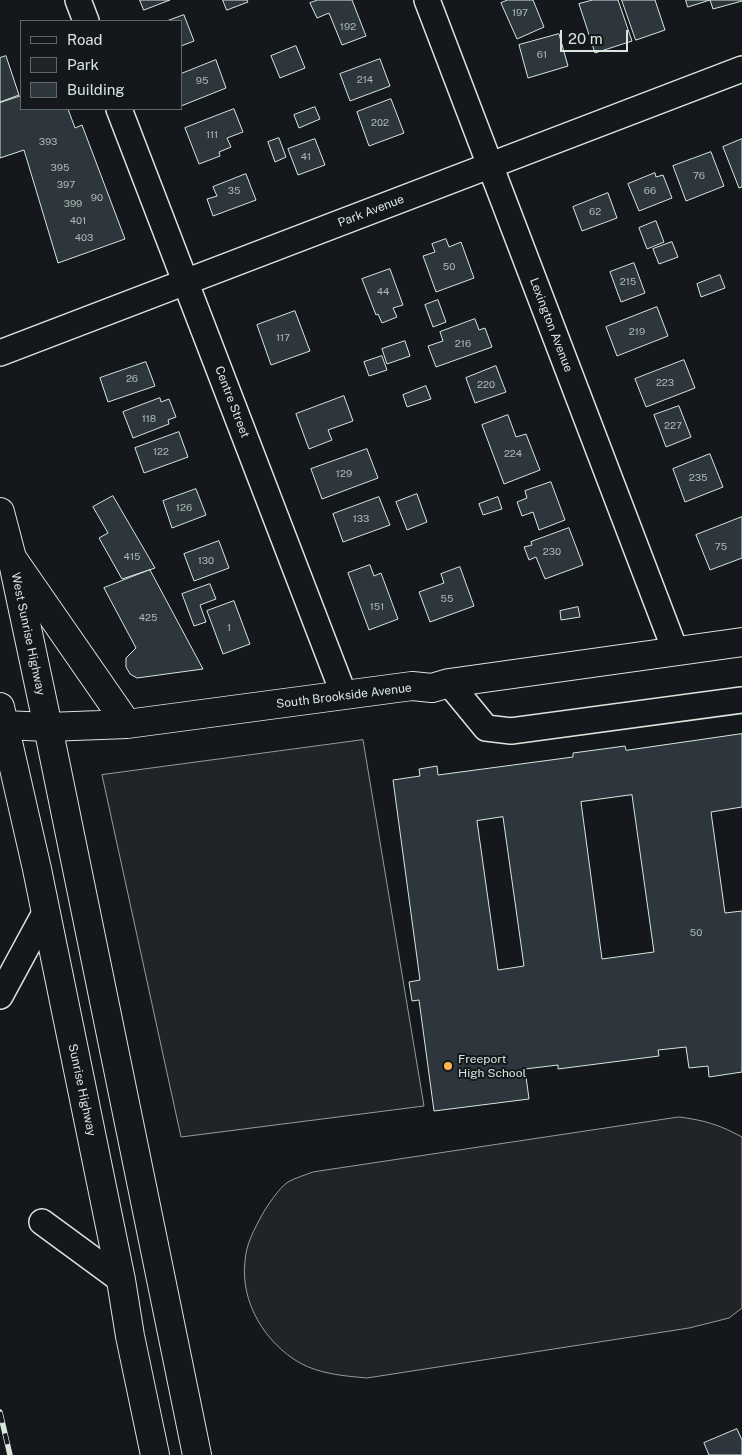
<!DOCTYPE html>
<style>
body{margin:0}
#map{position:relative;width:742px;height:1455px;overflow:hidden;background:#14181c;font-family:"Public Sans",sans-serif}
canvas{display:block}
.legend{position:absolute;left:20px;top:20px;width:162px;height:90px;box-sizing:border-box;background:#14181c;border:1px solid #626a69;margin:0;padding:6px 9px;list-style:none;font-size:15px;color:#d8e6dc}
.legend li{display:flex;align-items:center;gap:10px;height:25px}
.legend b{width:25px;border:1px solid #626a69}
.scale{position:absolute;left:560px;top:30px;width:68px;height:22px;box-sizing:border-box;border:2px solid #d8e6dc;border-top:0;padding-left:6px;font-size:15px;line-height:18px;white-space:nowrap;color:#d8e6dc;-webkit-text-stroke:4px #14181c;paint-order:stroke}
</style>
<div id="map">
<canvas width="742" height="1455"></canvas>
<ul class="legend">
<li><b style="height:6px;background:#14181c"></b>Road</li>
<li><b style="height:14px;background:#202428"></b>Park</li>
<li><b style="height:14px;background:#2c363c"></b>Building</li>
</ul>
<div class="scale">20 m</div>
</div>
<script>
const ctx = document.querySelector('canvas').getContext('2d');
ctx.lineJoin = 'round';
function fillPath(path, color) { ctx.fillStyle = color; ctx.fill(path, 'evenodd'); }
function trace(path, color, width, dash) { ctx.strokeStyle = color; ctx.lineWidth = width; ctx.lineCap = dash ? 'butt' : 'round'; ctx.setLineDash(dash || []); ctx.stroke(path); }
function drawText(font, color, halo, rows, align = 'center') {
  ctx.font = font + ' "Public Sans",sans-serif'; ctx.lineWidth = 4; ctx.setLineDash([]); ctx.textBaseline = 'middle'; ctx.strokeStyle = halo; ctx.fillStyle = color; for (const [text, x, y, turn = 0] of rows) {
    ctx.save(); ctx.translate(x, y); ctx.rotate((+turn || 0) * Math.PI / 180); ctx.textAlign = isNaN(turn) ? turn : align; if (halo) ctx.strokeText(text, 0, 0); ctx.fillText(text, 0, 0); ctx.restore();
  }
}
const green = new Path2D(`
 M 363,740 L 424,1106 L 181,1137 L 102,775 Z
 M 679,1117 C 704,1120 720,1125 742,1137 L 742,1308 L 729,1318 L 689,1328 L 367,1378 C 344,1376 320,1374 300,1363 C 265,1343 240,1302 245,1261 C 246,1244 254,1230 262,1215 C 267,1206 279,1188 288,1182 C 295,1178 305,1175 313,1172 Z`);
const building = new Path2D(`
 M 140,0 L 170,0 L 144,10 Z
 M 223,0 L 247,0 L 248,2 L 227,10 Z
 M 318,0 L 352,0 L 366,36 L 342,45 L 329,13 L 317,18 L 310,3 Z
 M 508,0 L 533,0 L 544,27 L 517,39 L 501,3 Z
 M 593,0 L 618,0 L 632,41 L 595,53 L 579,4 Z
 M 622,0 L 655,0 L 665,30 L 636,40 Z
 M 686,0 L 742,0 L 742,1 L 713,9 L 710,0 L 688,7 Z
 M 184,15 L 194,41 L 181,46 L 181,21 L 167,21 Z
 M 559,34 L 568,66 L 528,78 L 519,45 Z
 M 296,46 L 305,68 L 280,78 L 271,56 Z
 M 6,56 L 19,95 L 0,102 L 0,58 Z
 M 380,59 L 390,86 L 350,101 L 340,74 Z
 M 216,60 L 226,88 L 181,106 L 181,74 Z
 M 21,96 L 21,109 L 68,109 L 75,128 L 82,125 L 125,239 L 58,263 L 24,150 L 0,158 L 0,103 Z
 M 391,99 L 404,133 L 369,146 L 357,112 Z
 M 315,107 L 320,119 L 299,128 L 294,115 Z
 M 234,109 L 243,132 L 227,138 L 231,147 L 219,152 L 220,156 L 199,164 L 185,128 Z
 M 279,138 L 286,157 L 275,162 L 268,142 Z
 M 315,139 L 325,165 L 298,175 L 288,149 Z
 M 742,139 L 742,187 L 739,188 L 723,147 Z
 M 711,152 L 724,186 L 686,201 L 673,166 Z
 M 655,173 L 656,177 L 663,175 L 672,198 L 639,211 L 628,184 Z
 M 246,174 L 256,200 L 213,216 L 207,199 L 217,196 L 213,187 Z
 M 608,193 L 617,218 L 582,231 L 573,207 Z
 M 656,221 L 664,242 L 647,249 L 639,228 Z
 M 446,239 L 449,247 L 461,242 L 474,278 L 436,292 L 423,256 L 435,252 L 432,244 Z
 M 672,242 L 678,257 L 659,264 L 653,249 Z
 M 634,263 L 645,293 L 621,302 L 610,272 Z
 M 390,269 L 403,305 L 393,308 L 397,317 L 382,323 L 378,314 L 376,315 L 362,279 Z
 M 720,275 L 725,288 L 701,297 L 697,284 Z
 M 438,300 L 446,322 L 433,327 L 425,305 Z
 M 657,307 L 668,336 L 617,356 L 606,327 Z
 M 295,311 L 310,351 L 271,365 L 257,325 Z
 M 475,319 L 479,330 L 485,328 L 492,347 L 436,367 L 428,346 L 443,341 L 440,332 Z
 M 405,341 L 410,356 L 387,364 L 382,349 Z
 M 382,356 L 387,370 L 369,376 L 364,362 Z
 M 684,360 L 695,388 L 646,407 L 635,379 Z
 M 146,362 L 155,386 L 108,402 L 100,378 Z
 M 496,366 L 506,392 L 475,403 L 466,378 Z
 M 426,386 L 431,399 L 407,407 L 403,395 Z
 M 344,396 L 353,421 L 328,430 L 332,440 L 309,449 L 296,414 Z
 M 160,398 L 161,402 L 169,399 L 176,417 L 168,420 L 169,424 L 133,438 L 123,412 Z
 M 679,406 L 691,437 L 666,447 L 654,415 Z
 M 508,415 L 516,437 L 526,434 L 540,470 L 504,484 L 482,425 Z
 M 179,432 L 188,457 L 144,473 L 135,448 Z
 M 367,449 L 378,478 L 322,499 L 311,469 Z
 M 710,454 L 723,487 L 685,502 L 673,469 Z
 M 551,482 L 565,520 L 539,530 L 533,512 L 522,516 L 517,502 L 527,498 L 525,491 Z
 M 196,489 L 206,515 L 172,528 L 163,501 Z
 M 417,494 L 427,522 L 407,530 L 396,502 Z
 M 113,496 L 155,568 L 122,579 L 99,538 L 108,533 L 93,507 Z
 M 379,497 L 390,525 L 343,542 L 333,514 Z
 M 498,497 L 502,509 L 483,515 L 479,504 Z
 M 742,517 L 742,558 L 710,570 L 696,535 Z
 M 569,528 L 583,565 L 545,579 L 536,557 L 529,560 L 524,547 L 532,545 L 531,542 Z
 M 219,541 L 229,568 L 194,581 L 184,554 Z
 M 370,565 L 374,576 L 381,573 L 398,619 L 369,630 L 348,573 Z
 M 460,567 L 474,606 L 430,622 L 419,592 L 444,583 L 441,574 Z
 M 150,570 L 203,669 L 137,678 L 130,674 L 126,667 L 126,658 L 136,648 L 104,588 Z
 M 210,584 L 216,599 L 200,605 L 206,622 L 194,626 L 182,594 Z
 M 234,601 L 250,644 L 223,654 L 207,611 Z
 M 578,607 L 580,617 L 561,620 L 560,611 Z
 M 742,734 L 742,807 L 711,812 L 725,913 L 742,911 L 742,1072 L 709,1077 L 708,1066 L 689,1068 L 686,1047 L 658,1050 L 659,1056 L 558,1069 L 558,1065 L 525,1069 L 529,1099 L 434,1111 L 419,1000 L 412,1001 L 409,982 L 420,980 L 393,780 L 420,776 L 419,769 L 437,766 L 438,775 L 573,757 L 573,753 L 625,746 L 626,750 ZM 632,795 L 654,952 L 602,959 L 581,802 ZM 503,817 L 524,966 L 498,970 L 477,821 Z
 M 737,1429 L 742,1440 L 742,1455 L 709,1455 L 704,1443 Z`);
const minor = new Path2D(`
 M 78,0 L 86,21
 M 427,0 L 675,650
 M 119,109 L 344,695
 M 0,353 L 742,69
 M 449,683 L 486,728 L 511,731 L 742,700
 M 0,996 L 45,913
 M 42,1222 L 121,1280`);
const major = new Path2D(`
 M 12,558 L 127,724
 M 4,725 L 48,727 L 127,724 L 412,686 L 432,688 L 449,683 L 742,642`);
const highway = new Path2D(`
 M 0,512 L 12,558 L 48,727 L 197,1455
 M 0,707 L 37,869 L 121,1280 L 130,1336 L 155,1455`);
const rail = new Path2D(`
 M 0,1412 L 10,1455`);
const markers = [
 [448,1066,5,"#ffb74d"]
];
const numberNames = [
 ["197",520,13],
 ["192",348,27],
 ["61",542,55],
 ["214",365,80],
 ["95",202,81],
 ["202",380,123],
 ["111",212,135],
 ["393",48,142],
 ["41",306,157],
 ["395",60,168],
 ["76",699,176],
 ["397",66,185],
 ["35",234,191],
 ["66",650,191],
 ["90",97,198],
 ["399",73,204],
 ["62",595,212],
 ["401",78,221],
 ["403",84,238],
 ["50",449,267],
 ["215",628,282],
 ["44",383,292],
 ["219",637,332],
 ["117",283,338],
 ["216",463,344],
 ["26",132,379],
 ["223",665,383],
 ["220",486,385],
 ["118",149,419],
 ["227",673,426],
 ["122",161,452],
 ["224",513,454],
 ["129",344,474],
 ["235",698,478],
 ["126",184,508],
 ["133",361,519],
 ["75",721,547],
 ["230",552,552],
 ["415",132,557],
 ["130",206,561],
 ["55",447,599],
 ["151",377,607],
 ["425",148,618],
 ["1",229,628],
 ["50",696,933]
];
const streetNames = [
 ["Park Avenue",371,211,-21],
 ["Lexington Avenue",551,325,69],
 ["Centre Street",232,402,69],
 ["West Sunrise Highway",28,634,78],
 ["South Brookside Avenue",344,696,-7],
 ["Sunrise Highway",82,1090,78]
];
const poiNames = [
 ["Freeport",458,1059],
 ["High School",458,1073]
];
fillPath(green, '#202428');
trace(green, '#939e99', 1);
fillPath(building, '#2c363c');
trace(building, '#d8e6dc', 1);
trace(minor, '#d8e6dc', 28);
trace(major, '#d8e6dc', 30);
trace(highway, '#d8e6dc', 30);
trace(minor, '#14181c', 25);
trace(major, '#14181c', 28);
trace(highway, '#14181c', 28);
trace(rail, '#d8e6dc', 5.5);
trace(rail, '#14181c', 4, [11]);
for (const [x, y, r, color] of markers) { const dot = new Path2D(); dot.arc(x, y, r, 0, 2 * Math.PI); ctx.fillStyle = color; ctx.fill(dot); trace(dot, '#14181c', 2); }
drawText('10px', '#adbab4', null, numberNames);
drawText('12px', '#d8e6dc', '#14181c', streetNames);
drawText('12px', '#d8e6dc', '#14181c', poiNames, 'left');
</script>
